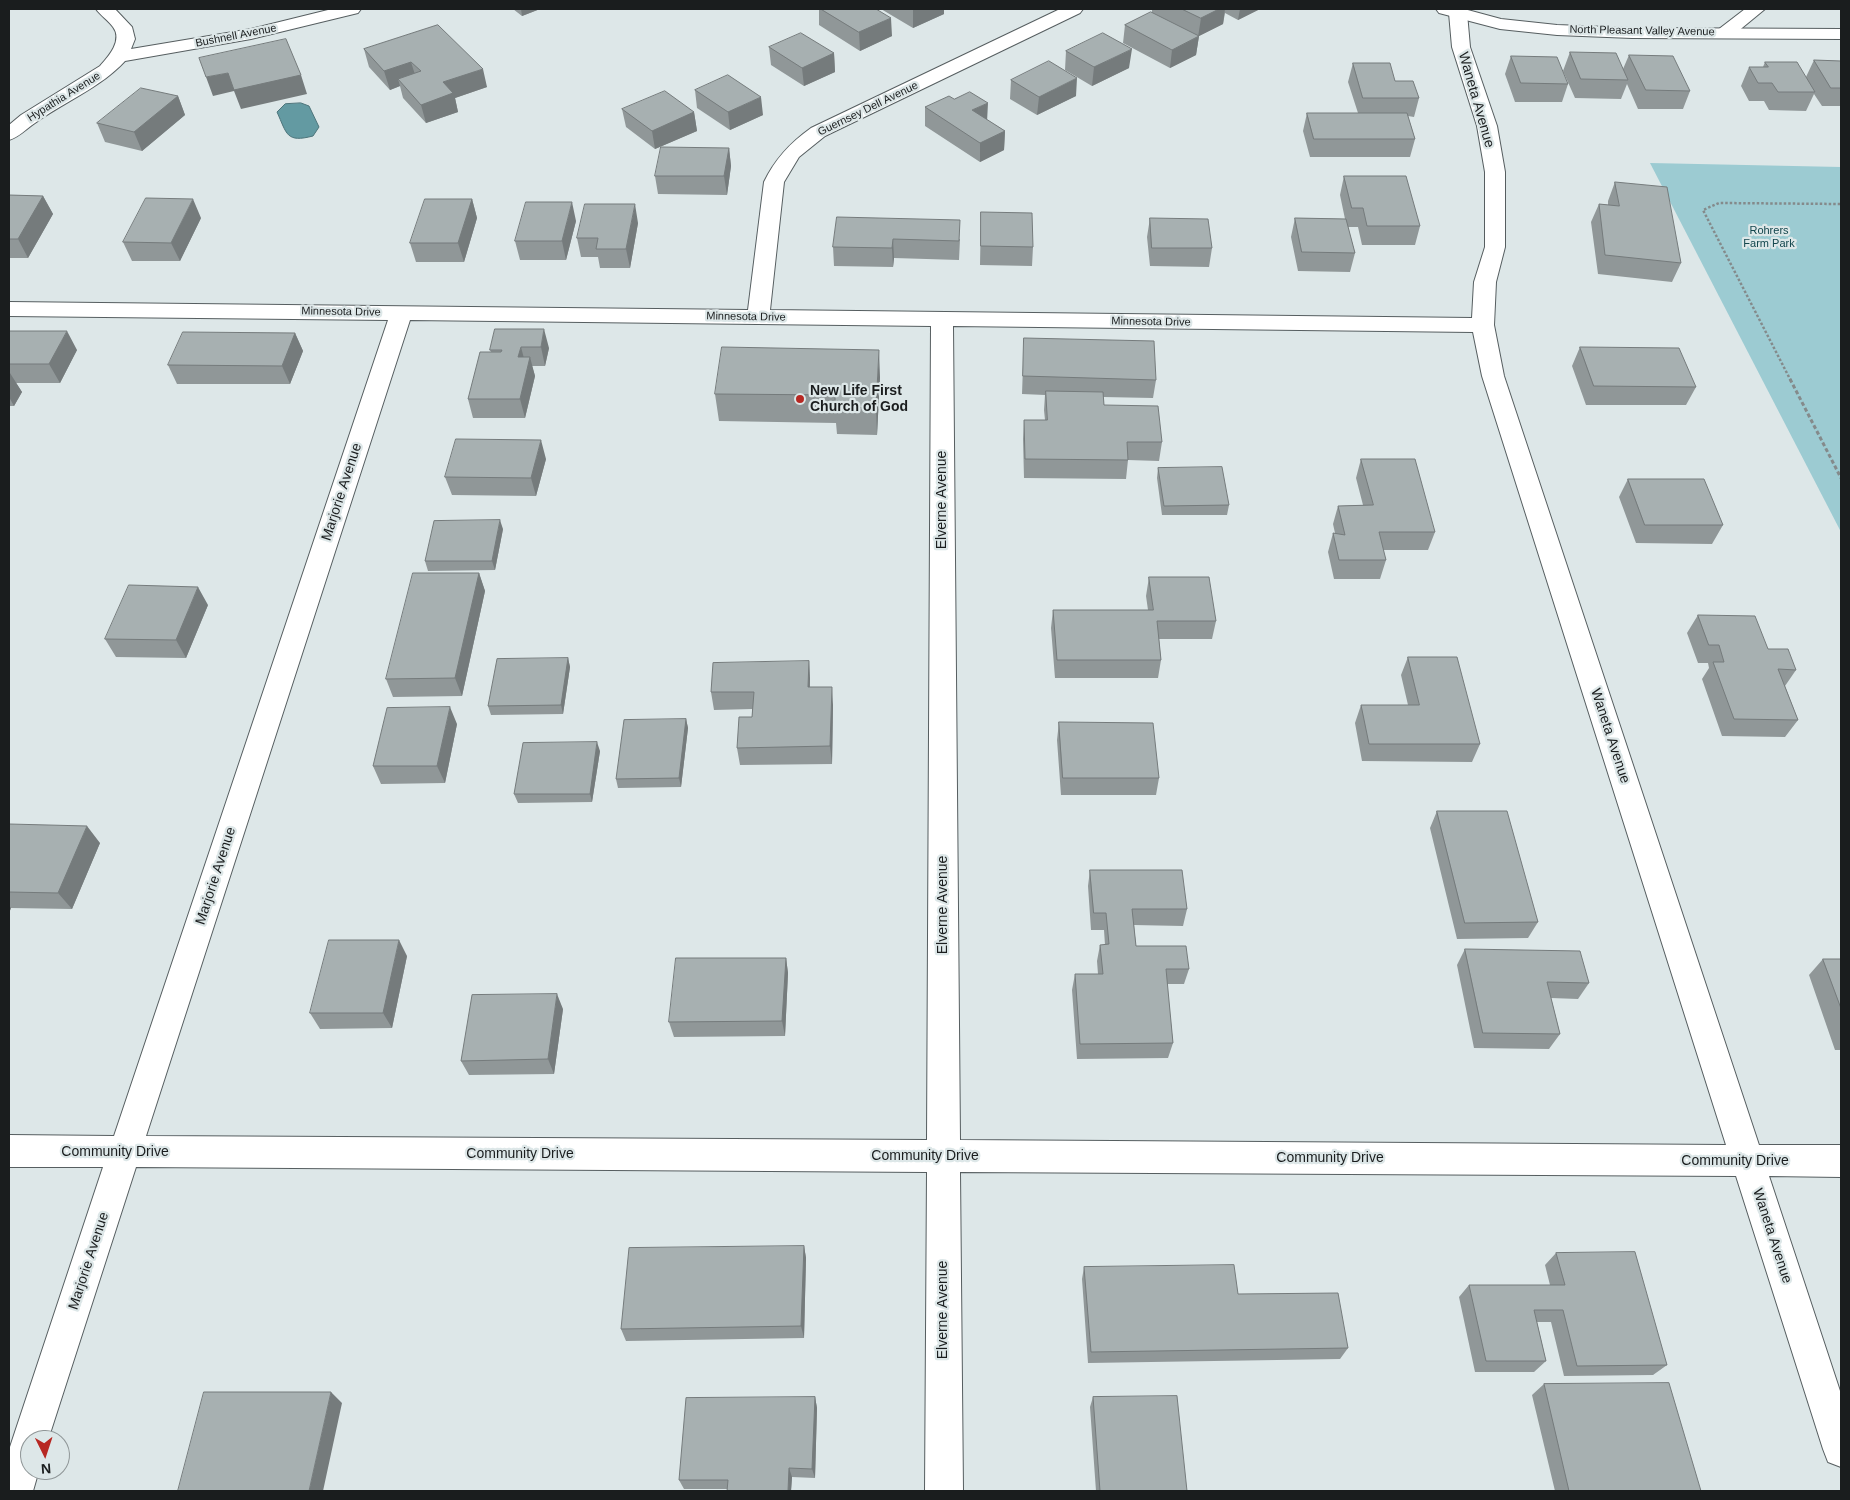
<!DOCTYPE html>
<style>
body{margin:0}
#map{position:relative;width:1850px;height:1500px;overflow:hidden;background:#dde7e8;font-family:Helvetica,sans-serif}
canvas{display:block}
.frame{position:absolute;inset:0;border:10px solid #1a1d1e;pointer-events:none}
.north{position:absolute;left:20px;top:1430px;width:50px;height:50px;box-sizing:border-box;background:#dde7e8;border:1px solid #8f9697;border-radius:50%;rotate:176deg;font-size:14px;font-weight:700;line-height:20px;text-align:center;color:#1a1d1e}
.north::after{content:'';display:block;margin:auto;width:18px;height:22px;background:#b72823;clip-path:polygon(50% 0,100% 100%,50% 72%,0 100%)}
</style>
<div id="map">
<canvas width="1850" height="1500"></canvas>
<div class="frame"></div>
<div class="north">N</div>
</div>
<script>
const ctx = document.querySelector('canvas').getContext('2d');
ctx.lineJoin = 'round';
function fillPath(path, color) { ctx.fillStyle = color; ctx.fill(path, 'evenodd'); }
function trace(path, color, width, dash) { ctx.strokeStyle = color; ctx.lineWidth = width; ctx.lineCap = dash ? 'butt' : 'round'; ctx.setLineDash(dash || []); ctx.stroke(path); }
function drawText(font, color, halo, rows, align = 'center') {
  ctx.font = font + ' Helvetica,sans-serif'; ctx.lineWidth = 4.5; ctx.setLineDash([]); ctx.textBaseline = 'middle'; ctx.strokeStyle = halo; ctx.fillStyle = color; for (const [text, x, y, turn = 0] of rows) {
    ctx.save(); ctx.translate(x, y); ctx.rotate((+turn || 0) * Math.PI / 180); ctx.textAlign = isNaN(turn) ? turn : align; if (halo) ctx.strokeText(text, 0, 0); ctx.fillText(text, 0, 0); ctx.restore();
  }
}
const green = new Path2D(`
 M 1650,163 L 1841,167 L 1841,532 Z`);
const water = new Path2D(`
 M 301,103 L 309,106 L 319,127 L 313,136 C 286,143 287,134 277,112 L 285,104 Z`);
const pathFar1 = new Path2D(`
 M 1791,381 L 1703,210 L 1719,203 L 1841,204`);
const path = new Path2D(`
 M 1790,379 L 1841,478`);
const minor = new Path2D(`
 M 96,9 L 115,9 L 132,27 L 135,39 L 131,49 L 251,29 L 332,9 L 361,9 L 358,13 L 251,39 L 125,61 C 100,88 64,102 35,123 C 26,129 19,137 9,140 L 9,125 L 21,115 L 100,66 C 109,56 123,40 113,27 C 108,20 101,16 96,9 Z
 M 1060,9 L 1083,9 L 1080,13 L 825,136 L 799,157 L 784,182 L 770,310 L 1472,318 L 1474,282 L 1485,247 L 1485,172 L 1477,126 L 1452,47 L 1449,13 L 1454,9 L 1464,9 L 1467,13 L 1470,47 L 1497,126 L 1505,172 L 1505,247 L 1496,282 L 1494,325 L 1504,376 L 1759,1145 L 1841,1145 L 1841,1177 L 1769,1176 L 1841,1394 L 1841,1467 L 1828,1462 L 1823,1449 L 1736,1176 L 960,1172 L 963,1491 L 925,1491 L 927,1172 L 136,1167 L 48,1440 L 30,1440 L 30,1470 L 39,1470 L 33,1491 L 9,1491 L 9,1450 L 103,1167 L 9,1167 L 9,1135 L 114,1136 L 388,320 L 9,316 L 9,302 L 748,310 L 764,182 C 775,159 790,143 811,128 ZM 410,320 L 931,326 L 927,1140 L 146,1136 ZM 953,326 L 1473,332 L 1482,376 L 1726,1145 L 960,1140 Z
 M 1745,9 L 1765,9 L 1731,37 L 1725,38 L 1719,37 L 1716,33 L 1719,29 Z`);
const tertiary = new Path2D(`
 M 1436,9 L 1464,9 L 1501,19 L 1557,25 L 1632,28 L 1841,29 L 1841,39 L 1632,38 L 1557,35 L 1500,29 L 1439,13 Z`);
const wall = new Path2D(`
 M 513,9 L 540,9 L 522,16 Z
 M 819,9 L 876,9 L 892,36 L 860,51 L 819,25 Z
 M 881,9 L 944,9 L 944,14 L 913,28 Z
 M 1152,9 L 1260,9 L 1238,20 L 1225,13 L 1223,24 L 1199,36 L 1196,55 L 1170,68 L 1123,43 L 1125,25 L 1152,12 Z
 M 438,25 L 487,87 L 455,98 L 458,112 L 426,123 L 403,98 L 400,86 L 390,90 L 369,67 L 364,49 Z
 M 769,47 L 834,53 L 835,72 L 804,86 L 771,65 Z
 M 1066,51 L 1129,68 L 1092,86 L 1065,70 Z
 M 1570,52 L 1623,69 L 1629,55 L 1690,91 L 1683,109 L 1638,109 L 1627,84 L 1621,99 L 1575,98 L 1563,71 Z
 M 1511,56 L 1568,84 L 1562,102 L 1515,102 L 1505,74 Z
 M 1814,60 L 1841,61 L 1841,106 L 1822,106 L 1814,94 L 1806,111 L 1769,110 L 1764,101 L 1749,101 L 1741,86 L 1749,67 L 1763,67 L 1765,62 L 1806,77 Z
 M 1353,63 L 1395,81 L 1419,98 L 1414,117 L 1408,116 L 1415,139 L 1410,157 L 1310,157 L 1303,131 L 1307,113 L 1358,113 L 1348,82 Z
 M 1011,80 L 1076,96 L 1037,115 L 1010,99 Z
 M 695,90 L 763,115 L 730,130 L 697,108 Z
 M 178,96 L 185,115 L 142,151 L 105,142 L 97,123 Z
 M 954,99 L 1005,131 L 1004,150 L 980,162 L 925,126 L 925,107 Z
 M 622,109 L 694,112 L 697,131 L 655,149 L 626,127 Z
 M 729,148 L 731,166 L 727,195 L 658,194 L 655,176 Z
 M 1344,176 L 1420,226 L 1415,245 L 1362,245 L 1358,227 L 1348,227 L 1355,253 L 1350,272 L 1298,271 L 1291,237 L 1295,218 L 1345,219 L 1340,195 Z
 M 1615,182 L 1681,263 L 1672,282 L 1598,274 L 1591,222 L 1599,204 L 1608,205 L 1608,201 Z
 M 9,195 L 43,196 L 53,214 L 28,258 L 9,258 Z
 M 472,199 L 477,218 L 464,262 L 416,262 L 410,243 Z
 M 981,212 L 1033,247 L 1032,266 L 980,265 Z
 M 837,217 L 960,239 L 959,260 L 894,258 L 893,267 L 834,266 L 833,247 Z
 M 201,218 L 180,261 L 132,261 L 123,242 Z
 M 1150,218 L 1212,248 L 1209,267 L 1150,266 L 1147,237 Z
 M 576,221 L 566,260 L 520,260 L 515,241 Z
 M 638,223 L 630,268 L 600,268 L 598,257 L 581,257 L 577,238 Z
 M 495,329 L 549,348 L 545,366 L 532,366 L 535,376 L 525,418 L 473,418 L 468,399 L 491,352 L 490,350 Z
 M 9,331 L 77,350 L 60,383 L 16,383 L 22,392 L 14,406 L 9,406 Z
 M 295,333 L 303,351 L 290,384 L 177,384 L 168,365 Z
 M 1024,338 L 1156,380 L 1153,398 L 1103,397 L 1104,405 L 1162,442 L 1159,461 L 1128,460 L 1126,479 L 1024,478 L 1023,439 L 1024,420 L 1045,420 L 1044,410 L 1045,395 L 1022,394 Z
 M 1580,347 L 1696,387 L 1686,405 L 1586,405 L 1572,366 Z
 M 880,377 L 877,435 L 837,434 L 836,423 L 719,421 L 715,394 Z
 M 546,459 L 536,496 L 452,495 L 445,477 Z
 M 1361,459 L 1435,532 L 1428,550 L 1383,550 L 1386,560 L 1380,579 L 1334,579 L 1328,552 L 1333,533 L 1335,533 L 1333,524 L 1338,506 L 1363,505 L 1356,478 Z
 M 1158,468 L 1229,505 L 1227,515 L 1162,515 L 1157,478 Z
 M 1628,479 L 1723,525 L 1712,544 L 1636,543 L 1619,497 Z
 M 503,529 L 495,570 L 428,571 L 425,561 Z
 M 479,573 L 485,591 L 462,696 L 393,697 L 386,679 Z
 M 1149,577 L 1216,621 L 1212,639 L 1159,639 L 1161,660 L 1158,678 L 1055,678 L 1051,628 L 1053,610 L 1148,610 L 1146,596 Z
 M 208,605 L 186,658 L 116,657 L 105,639 Z
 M 1698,615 L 1768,649 L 1796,670 L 1785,686 L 1798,720 L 1785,737 L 1722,736 L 1702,679 L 1709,668 L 1708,663 L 1698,663 L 1687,633 Z
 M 1408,657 L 1480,744 L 1472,762 L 1362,761 L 1355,723 L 1361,705 L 1408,705 L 1401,675 Z
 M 568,658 L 570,667 L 563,714 L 491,715 L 488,706 Z
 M 809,661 L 810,679 L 810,687 L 833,705 L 832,764 L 740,765 L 737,748 L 752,717 L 752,709 L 714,710 L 711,692 Z
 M 686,719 L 688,728 L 681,787 L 618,788 L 616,779 Z
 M 1059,722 L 1159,778 L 1156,795 L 1061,795 L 1057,740 Z
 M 457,724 L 445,783 L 381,784 L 373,766 Z
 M 600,751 L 592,802 L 518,803 L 514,794 Z
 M 1437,811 L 1538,922 L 1528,938 L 1457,939 L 1430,828 Z
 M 9,824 L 100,843 L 72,909 L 11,908 L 9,913 Z
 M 1090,870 L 1187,909 L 1183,926 L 1134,925 L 1136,946 L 1189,969 L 1184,984 L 1167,984 L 1173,1043 L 1168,1058 L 1077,1059 L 1072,990 L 1075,974 L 1098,974 L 1097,961 L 1100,945 L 1105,945 L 1104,930 L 1091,930 L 1088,886 Z
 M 1465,949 L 1589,983 L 1578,999 L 1551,998 L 1560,1034 L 1549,1049 L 1474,1048 L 1457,965 Z
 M 407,956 L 392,1028 L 320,1029 L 310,1013 Z
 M 786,958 L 788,973 L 785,1036 L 674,1037 L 669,1022 Z
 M 1823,959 L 1841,959 L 1841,1050 L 1835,1050 L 1809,975 Z
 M 563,1009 L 554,1074 L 469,1075 L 461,1061 Z
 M 804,1246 L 806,1258 L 804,1338 L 626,1341 L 621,1329 Z
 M 1556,1253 L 1667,1365 L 1653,1375 L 1564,1376 L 1551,1322 L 1537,1322 L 1546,1361 L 1534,1372 L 1475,1372 L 1459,1297 L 1469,1285 L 1550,1285 L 1545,1265 Z
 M 1084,1267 L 1238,1294 L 1348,1348 L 1340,1359 L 1088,1363 L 1082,1279 Z
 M 1544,1384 L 1701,1491 L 1555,1491 L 1532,1395 Z
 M 815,1397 L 817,1408 L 815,1478 L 792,1477 L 791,1491 L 727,1491 L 727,1489 L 684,1489 L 679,1480 Z
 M 1093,1397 L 1187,1491 L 1096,1491 L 1090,1407 Z`);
const shadedWall = new Path2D(`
 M 521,9 L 540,9 L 522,16 Z
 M 916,9 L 944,9 L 944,14 L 913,28 L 913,10 Z
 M 1219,9 L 1225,9 L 1223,24 L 1199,36 L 1196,55 L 1170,68 L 1172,50 L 1198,37 L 1201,18 Z
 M 1240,9 L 1260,9 L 1238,20 Z
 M 891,18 L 892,36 L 860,51 L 859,32 Z
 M 1132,49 L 1129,68 L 1092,86 L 1094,67 Z
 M 834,53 L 835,72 L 804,86 L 802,68 Z
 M 411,62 L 417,81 L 398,79 L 400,86 L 390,90 L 384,71 Z
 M 483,69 L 487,87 L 455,98 L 458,112 L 426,123 L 421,105 L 443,82 Z
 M 228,73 L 301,75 L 307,94 L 241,109 L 234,91 L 213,96 L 206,77 Z
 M 1077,78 L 1076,96 L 1037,115 L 1039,97 Z
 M 178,96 L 185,115 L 142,151 L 134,132 Z
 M 761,97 L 763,115 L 730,130 L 728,112 Z
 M 988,103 L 987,122 L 972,110 Z
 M 694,112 L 697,131 L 655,149 L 652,131 Z
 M 1005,131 L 1004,150 L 980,162 L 980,143 Z
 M 729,148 L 731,166 L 727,195 L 724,176 Z
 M 43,196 L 53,214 L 28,258 L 18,239 Z
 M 193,199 L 201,218 L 180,261 L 171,243 Z
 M 472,199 L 477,218 L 464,262 L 458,243 Z
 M 572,202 L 576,221 L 566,260 L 562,241 Z
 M 635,204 L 638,223 L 630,268 L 626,249 Z
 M 893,239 L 894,258 L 893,267 L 892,248 Z
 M 544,329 L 549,348 L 545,366 L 541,347 Z
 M 67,331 L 77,350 L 60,383 L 49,364 Z
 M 295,333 L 303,351 L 290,384 L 282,366 Z
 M 521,347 L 526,366 L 518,357 Z
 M 879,350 L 880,377 L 877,435 L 876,408 Z
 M 530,357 L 535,376 L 525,418 L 520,399 Z
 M 10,373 L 22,392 L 14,406 L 9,397 L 9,377 Z
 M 541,440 L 546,459 L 536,496 L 531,478 Z
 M 500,520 L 503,529 L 495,570 L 492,561 Z
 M 479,573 L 485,591 L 462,696 L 455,678 Z
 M 198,587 L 208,605 L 186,658 L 176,640 Z
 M 568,658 L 570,667 L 563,714 L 561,705 Z
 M 809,661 L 810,679 L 809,705 L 808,687 Z
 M 832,687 L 833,705 L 832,764 L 830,746 Z
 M 450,707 L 457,724 L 445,783 L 437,766 Z
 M 686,719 L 688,728 L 681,787 L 679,778 Z
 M 597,742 L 600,751 L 592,802 L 590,794 Z
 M 87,826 L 100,843 L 72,909 L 58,893 Z
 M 9,905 L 11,908 L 9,913 Z
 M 399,940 L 407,956 L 392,1028 L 383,1013 Z
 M 786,958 L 788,973 L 785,1036 L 782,1021 Z
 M 557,994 L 563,1009 L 554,1074 L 548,1059 Z
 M 804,1246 L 806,1258 L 804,1338 L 801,1326 Z
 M 331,1392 L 342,1403 L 323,1491 L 309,1491 Z
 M 815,1397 L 817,1408 L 815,1478 L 812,1469 Z
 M 789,1468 L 792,1477 L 791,1491 L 788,1491 Z`);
const building = new Path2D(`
 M 821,9 L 876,9 L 891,18 L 859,32 Z
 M 1182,9 L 1219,9 L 1201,18 Z
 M 1151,12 L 1199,36 L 1172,50 L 1125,25 Z
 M 438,25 L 483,69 L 443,82 L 453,93 L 421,105 L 398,79 L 421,71 L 411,62 L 384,71 L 364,49 Z
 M 801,33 L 834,53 L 802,68 L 769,47 Z
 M 1103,33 L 1132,49 L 1094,67 L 1066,51 Z
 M 286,39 L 301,75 L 234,90 L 228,73 L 206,77 L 199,58 Z
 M 1570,52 L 1616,53 L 1628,80 L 1581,79 Z
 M 1629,55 L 1673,56 L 1690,91 L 1646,90 Z
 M 1511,56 L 1557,57 L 1568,84 L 1521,83 Z
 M 1814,60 L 1841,61 L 1841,88 L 1831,88 Z
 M 1049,61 L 1077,78 L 1039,97 L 1011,80 Z
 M 1765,62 L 1797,62 L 1815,92 L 1778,92 L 1772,83 L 1758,83 L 1749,67 L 1768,67 Z
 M 1353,63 L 1390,63 L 1395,81 L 1413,81 L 1419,98 L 1363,98 Z
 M 728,75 L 761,97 L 728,112 L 695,90 Z
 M 141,88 L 178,96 L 134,132 L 97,123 Z
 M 665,91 L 694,112 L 652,131 L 622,109 Z
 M 970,92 L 988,103 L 972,110 L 1005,131 L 980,143 L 925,107 L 949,96 L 954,99 Z
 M 1307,113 L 1407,113 L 1415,139 L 1314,139 Z
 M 661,147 L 729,148 L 724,176 L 655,176 Z
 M 1344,176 L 1406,176 L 1420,226 L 1367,226 L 1363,208 L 1352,208 Z
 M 1615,182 L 1667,187 L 1681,263 L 1605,255 L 1599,204 L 1619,206 Z
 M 9,195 L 43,196 L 18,239 L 9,239 Z
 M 146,198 L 193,199 L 171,243 L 123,242 Z
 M 425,199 L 472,199 L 458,243 L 410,243 Z
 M 526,202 L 572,202 L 562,241 L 515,241 Z
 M 585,204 L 635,204 L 626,249 L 596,249 L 598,238 L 577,238 Z
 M 981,212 L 1032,213 L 1033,247 L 981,246 Z
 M 837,217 L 960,220 L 959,241 L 893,239 L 892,248 L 833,247 Z
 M 1150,218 L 1208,219 L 1212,248 L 1152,248 Z
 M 1295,218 L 1346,219 L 1355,253 L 1302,252 Z
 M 495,329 L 544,329 L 541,347 L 521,347 L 518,357 L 530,357 L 520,399 L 468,399 L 480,352 L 501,352 L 502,350 L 490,350 Z
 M 9,331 L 67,331 L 49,364 L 9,364 Z
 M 183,332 L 295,333 L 282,366 L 168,365 Z
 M 1024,338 L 1154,341 L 1156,380 L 1023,376 Z
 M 722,347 L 879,350 L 876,408 L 835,407 L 835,395 L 715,394 Z
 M 1580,347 L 1679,348 L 1696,387 L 1594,386 Z
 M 1046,391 L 1103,392 L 1104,405 L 1158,406 L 1162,442 L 1127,442 L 1128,460 L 1025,459 L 1024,420 L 1047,420 Z
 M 456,439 L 541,440 L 531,478 L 445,477 Z
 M 1361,459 L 1415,459 L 1435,532 L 1379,532 L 1386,560 L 1339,560 L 1333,533 L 1345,535 L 1338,506 L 1373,505 Z
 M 1222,467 L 1229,505 L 1164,506 L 1158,468 Z
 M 1628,479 L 1704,479 L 1723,525 L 1645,525 Z
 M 500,520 L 492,561 L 425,561 L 434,521 Z
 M 413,573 L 479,573 L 455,678 L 386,679 Z
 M 1149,577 L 1209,577 L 1216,621 L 1157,621 L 1161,660 L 1057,660 L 1053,610 L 1153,610 Z
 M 129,585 L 198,587 L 176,640 L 105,639 Z
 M 1698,615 L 1755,616 L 1768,649 L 1788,649 L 1796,670 L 1778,669 L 1798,720 L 1734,719 L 1713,662 L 1724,662 L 1719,645 L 1709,645 Z
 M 1408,657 L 1457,657 L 1480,744 L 1369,744 L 1361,705 L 1419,705 Z
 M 568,658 L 561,705 L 488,706 L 497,659 Z
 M 809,661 L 808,687 L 832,687 L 830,746 L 737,748 L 739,717 L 752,717 L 754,692 L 711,692 L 713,663 Z
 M 450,707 L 437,766 L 373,766 L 387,708 Z
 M 686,719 L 679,778 L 616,779 L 624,720 Z
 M 1059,722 L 1153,723 L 1159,778 L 1063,778 Z
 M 597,742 L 590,794 L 514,794 L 523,743 Z
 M 1437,811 L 1507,811 L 1538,922 L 1465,923 Z
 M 9,824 L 87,826 L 58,893 L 9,892 Z
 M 1090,870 L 1182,870 L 1187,909 L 1132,909 L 1136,946 L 1186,946 L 1189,969 L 1166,969 L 1173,1043 L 1080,1044 L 1075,974 L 1103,974 L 1100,945 L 1109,944 L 1106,913 L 1094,913 Z
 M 329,940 L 399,940 L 383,1013 L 310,1013 Z
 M 1465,949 L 1580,951 L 1589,983 L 1547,982 L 1560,1034 L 1483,1033 Z
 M 676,958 L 786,958 L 782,1021 L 669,1022 Z
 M 1823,959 L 1841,959 L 1841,1008 Z
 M 557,994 L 548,1059 L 461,1061 L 472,995 Z
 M 804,1246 L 801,1326 L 621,1329 L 629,1248 Z
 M 1635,1252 L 1667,1365 L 1577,1366 L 1563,1310 L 1534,1310 L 1546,1361 L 1486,1361 L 1469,1285 L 1565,1285 L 1556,1253 Z
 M 1234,1265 L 1238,1294 L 1338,1293 L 1348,1348 L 1091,1352 L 1084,1267 Z
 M 1669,1383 L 1701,1491 L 1569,1491 L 1544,1384 Z
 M 204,1392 L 331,1392 L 309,1491 L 178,1491 Z
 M 1177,1396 L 1187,1491 L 1100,1491 L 1093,1397 Z
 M 815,1397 L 812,1469 L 789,1468 L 788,1491 L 727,1491 L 728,1480 L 679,1480 L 686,1398 Z`);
const markers = [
 [800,399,5,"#b72823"]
];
const farStreetnames = [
 ["North Pleasant Valley Avenue",1642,31,1],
 ["Bushnell Avenue",236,36,-11],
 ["Hypathia Avenue",64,97,-32],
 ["Guernsey Dell Avenue",868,109,-26],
 ["Minnesota Drive",341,312,1],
 ["Minnesota Drive",746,317,1],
 ["Minnesota Drive",1151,322,1]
];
const farParknames = [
 ["Rohrers",1769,231],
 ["Farm Park",1769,244]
];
const streetNames = [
 ["Waneta Avenue",1476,100,74],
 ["Marjorie Avenue",342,492,-72],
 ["Elverne Avenue",942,500,-90],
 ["Waneta Avenue",1610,736,72],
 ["Marjorie Avenue",216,876,-72],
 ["Elverne Avenue",943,905,-90],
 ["Community Drive",115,1152],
 ["Community Drive",520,1154],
 ["Community Drive",925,1156],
 ["Community Drive",1330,1158],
 ["Community Drive",1735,1161],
 ["Waneta Avenue",1772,1236,72],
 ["Marjorie Avenue",89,1261,-72],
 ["Elverne Avenue",943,1310,-90]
];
const poiNames = [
 ["New Life First",810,391],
 ["Church of God",810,407]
];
fillPath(green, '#9ccbd2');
fillPath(water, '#639aa2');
trace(water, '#4d747a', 1);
trace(minor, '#565e60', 2);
trace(tertiary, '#565e60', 2);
trace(pathFar1, '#848a8b', 2.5, [2.5, 2]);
trace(path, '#848a8b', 3, [4, 2.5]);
fillPath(minor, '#fff');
fillPath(tertiary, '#fff');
fillPath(wall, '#909798');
fillPath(shadedWall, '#757b7c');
fillPath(building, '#a7b0b1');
trace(building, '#757b7c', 1);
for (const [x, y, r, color] of markers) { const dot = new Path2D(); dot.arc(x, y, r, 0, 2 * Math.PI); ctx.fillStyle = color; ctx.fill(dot); trace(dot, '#dde7e8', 2); }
drawText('11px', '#1a1d1e', '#dde7e8', farStreetnames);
drawText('11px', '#13464d', '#dde7e8', farParknames);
drawText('14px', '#1a1d1e', '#dde7e8', streetNames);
drawText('bold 14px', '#1a1d1e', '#dde7e8', poiNames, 'left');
</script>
